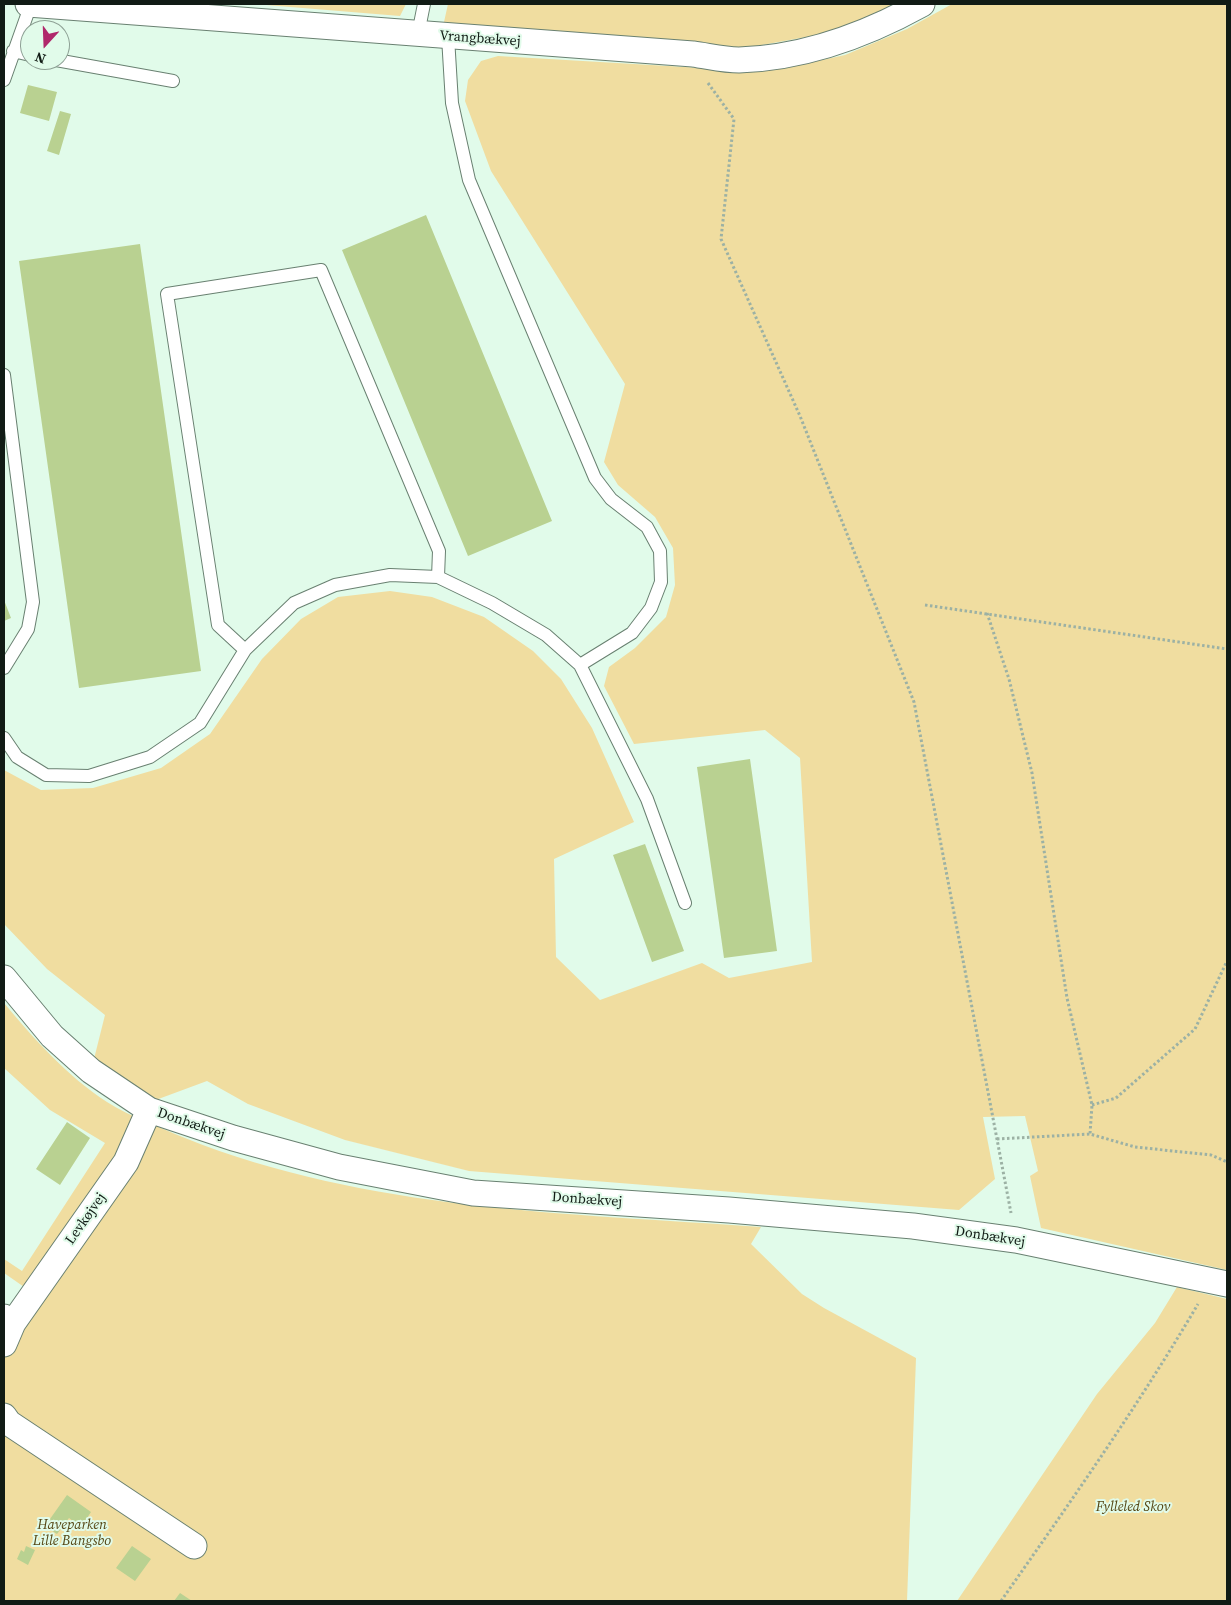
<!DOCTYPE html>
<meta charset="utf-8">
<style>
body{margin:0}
#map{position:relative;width:1231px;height:1605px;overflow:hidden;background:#e1fbea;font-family:"Source Serif 4",serif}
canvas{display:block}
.frame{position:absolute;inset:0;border:5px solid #111b15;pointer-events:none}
.north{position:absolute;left:20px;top:20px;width:50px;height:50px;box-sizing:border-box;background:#e1fbea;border:1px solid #8ea195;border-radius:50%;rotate:200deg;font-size:14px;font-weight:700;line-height:20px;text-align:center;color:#111b15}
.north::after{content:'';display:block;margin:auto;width:18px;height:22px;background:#b0286b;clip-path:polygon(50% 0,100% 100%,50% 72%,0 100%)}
</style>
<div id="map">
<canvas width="1231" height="1605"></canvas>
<div class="frame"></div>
<div class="north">N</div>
</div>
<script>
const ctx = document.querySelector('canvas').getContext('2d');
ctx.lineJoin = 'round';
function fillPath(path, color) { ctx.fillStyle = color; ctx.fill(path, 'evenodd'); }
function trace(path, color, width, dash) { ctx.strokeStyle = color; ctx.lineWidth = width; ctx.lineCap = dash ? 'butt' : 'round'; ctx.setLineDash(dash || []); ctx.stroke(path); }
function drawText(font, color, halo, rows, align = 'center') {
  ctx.font = font + ' "Source Serif 4",serif'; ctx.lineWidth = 4; ctx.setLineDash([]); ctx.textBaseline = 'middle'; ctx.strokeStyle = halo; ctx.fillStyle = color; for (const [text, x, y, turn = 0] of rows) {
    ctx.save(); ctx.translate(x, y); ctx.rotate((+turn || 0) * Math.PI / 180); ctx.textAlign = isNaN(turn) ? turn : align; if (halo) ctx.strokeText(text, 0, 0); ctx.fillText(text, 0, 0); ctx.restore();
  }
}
const green = new Path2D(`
 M 254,4 L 406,4 L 400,16 Z
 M 448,4 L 903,4 L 834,32 L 734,50 L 442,31 Z
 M 952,4 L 1227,4 L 1227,1270 L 1041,1228 L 1030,1176 L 1038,1171 L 1025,1116 L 983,1117 L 995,1179 L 959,1210 L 469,1171 L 345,1140 L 248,1104 L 207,1081 L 153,1101 L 91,1071 L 105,1015 L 47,969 L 4,924 L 4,770 L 41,790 L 93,788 L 161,768 L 210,734 L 262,659 L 301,619 L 338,597 L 390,591 L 432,597 L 484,617 L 533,651 L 561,679 L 592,728 L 634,822 L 554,859 L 556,957 L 600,1000 L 702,963 L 729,978 L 812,962 L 800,758 L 765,730 L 634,744 L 604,686 L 609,667 L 635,648 L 666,617 L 675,585 L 673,548 L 655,517 L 618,485 L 604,462 L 625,384 L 491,171 L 465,101 L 468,80 L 481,61 L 498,56 L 736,70 L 804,64 L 845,55 L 907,29 Z
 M 4,1003 C 34,1039 67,1076 107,1102 C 131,1117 159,1127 185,1138 C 367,1211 568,1213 761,1227 L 751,1244 L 802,1294 L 824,1308 L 916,1358 L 907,1601 L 4,1601 L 4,1349 L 40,1298 L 4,1273 L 4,1259 L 22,1271 L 105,1143 L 50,1110 L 4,1068 Z
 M 1177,1287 L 1227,1299 L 1227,1601 L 957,1601 L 1097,1394 L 1155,1323 Z`);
const building = new Path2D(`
 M 28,85 L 57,92 L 49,121 L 20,113 Z
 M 60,111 L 71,114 L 59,155 L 47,151 Z
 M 426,215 L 552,521 L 468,556 L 342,250 Z
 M 140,244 L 201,671 L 79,688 L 19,261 Z
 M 4,600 L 11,618 L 4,621 Z
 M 750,759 L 777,951 L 724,958 L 697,767 Z
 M 645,844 L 684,951 L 652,962 L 613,855 Z
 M 67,1122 L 90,1138 L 60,1185 L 36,1169 Z
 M 67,1495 L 91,1512 L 81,1527 L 69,1518 L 57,1534 L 45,1526 Z
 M 26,1546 L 35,1550 L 28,1565 L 17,1559 L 21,1550 L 24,1552 Z
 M 132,1546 L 151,1559 L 135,1581 L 116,1568 Z
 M 180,1593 L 192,1601 L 174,1601 Z`);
const path = new Path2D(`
 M 708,83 L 734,119 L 721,239 L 800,416 L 914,702 L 1011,1213
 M 925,605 L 1227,649
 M 987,613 L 1009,679 L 1032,773 L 1067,998 L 1092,1105 L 1090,1134
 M 1092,1105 L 1116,1098 L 1195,1029 L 1227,961
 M 997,1139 L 1090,1134 L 1135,1147 L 1211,1155 L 1227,1162
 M 1001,1601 C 1069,1504 1138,1406 1198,1304`);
const service = new Path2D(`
 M 418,34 L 424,4
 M 448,37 L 452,103 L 469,180 L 595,478 L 611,499 L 647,527 L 660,551 L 661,582 L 651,608 L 632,633 L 580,665
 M 13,51 L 30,55
 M 56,60 L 173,81
 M 4,80 L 31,4
 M 4,375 L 33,602 L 28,629 L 4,668
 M 438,577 L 492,603 L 546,635 L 580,665 L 647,799 L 685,903
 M 4,738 L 17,757 L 46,775 L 89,776 L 150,757 L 200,723 L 245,650 L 294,603 L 335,585 L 390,575 L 438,577 L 439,551 L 321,270 L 167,294 L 218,625 L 245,650`);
const minor = new Path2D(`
 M 28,4 L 693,54 C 708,56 724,60 739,60 C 804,58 866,35 922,4
 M 4,978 L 52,1036 L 91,1071 L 149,1110 L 233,1138 L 339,1167 L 473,1193 L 729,1210 L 913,1226 L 1016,1240 L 1227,1284
 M 4,1317 L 13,1323 L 126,1162 L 149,1110
 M 4,1344 L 13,1323
 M 4,1416 L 9,1423 L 194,1546`);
const streetNames = [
 ["Vrangbækvej",480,39,4],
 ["Donbækvej",191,1124,19],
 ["Donbækvej",587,1200,4],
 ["Levkøjvej",86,1219,-55],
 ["Donbækvej",990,1237,9]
];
const parkNames = [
 ["Fylleled Skov",1133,1507],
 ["Haveparken",72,1525],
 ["Lille Bangsbo",72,1541]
];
fillPath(green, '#f0dda0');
fillPath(building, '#b9d191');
trace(service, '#698071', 14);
trace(minor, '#698071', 27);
trace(path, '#9cb1a4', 3, [2.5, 2.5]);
trace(service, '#fff', 12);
trace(minor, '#fff', 25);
drawText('14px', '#111b15', '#e1fbea', streetNames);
drawText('italic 14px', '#554613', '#e1fbea', parkNames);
</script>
